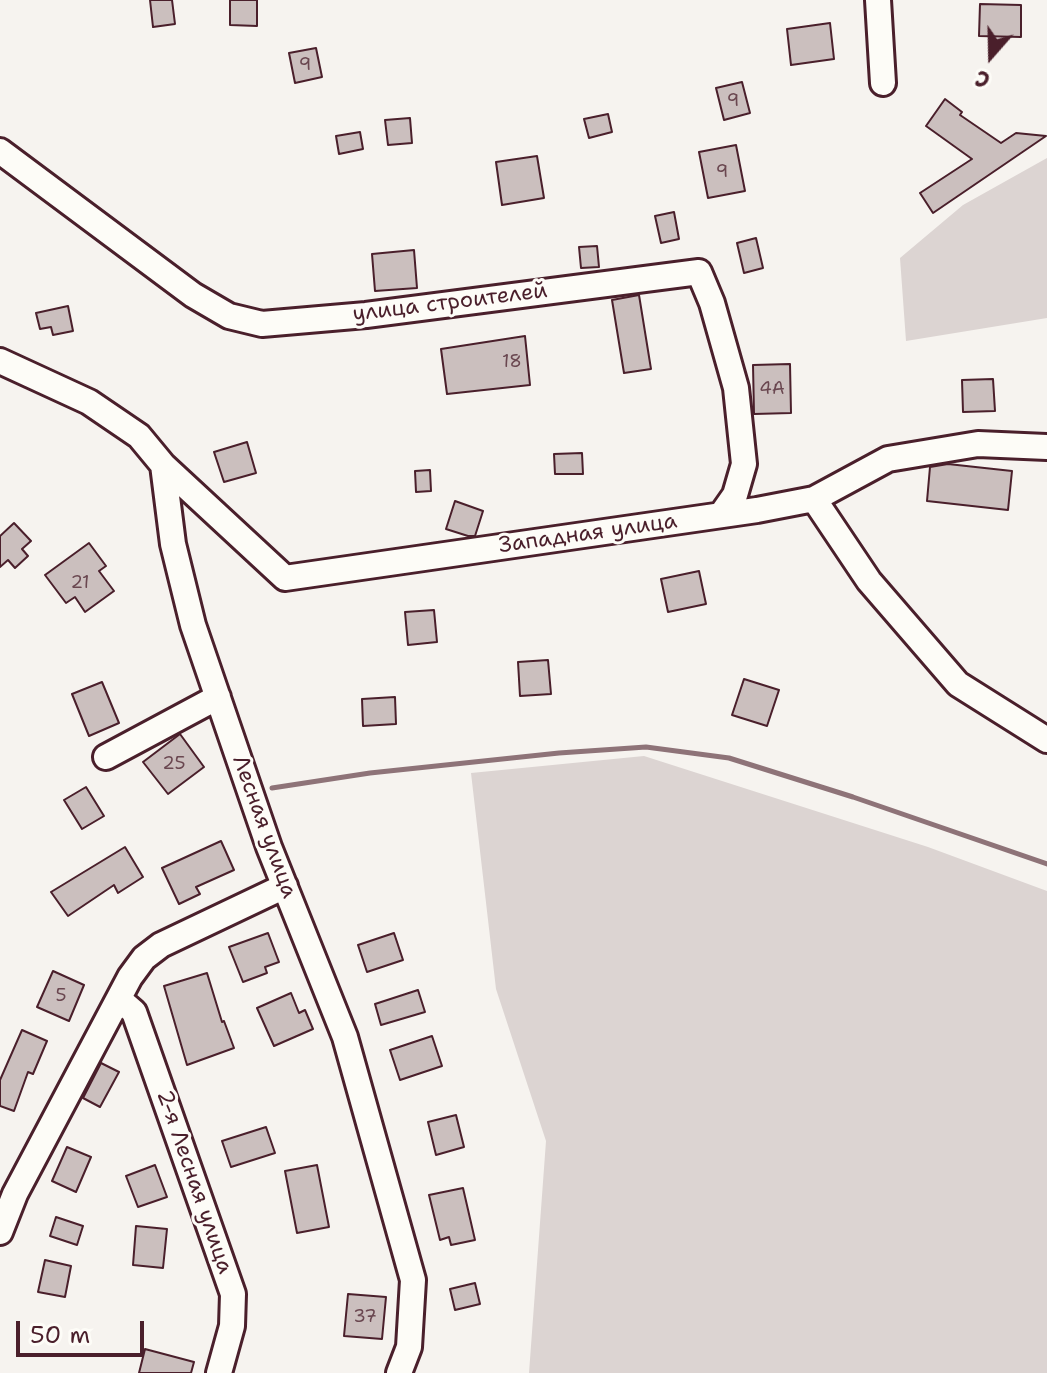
<!DOCTYPE html>
<meta charset="utf-8">
<style>
body{margin:0}
#map{position:relative;width:1047px;height:1373px;overflow:hidden;background:#f6f3ef;font-family:"Shantell Sans",sans-serif}
canvas{display:block}
.north{position:absolute;left:951px;top:16px;width:80px;height:80px;-webkit-text-stroke:6px #fdfcf7;paint-order:stroke;rotate:200deg;font-size:22px;font-weight:700;line-height:32px;text-align:center;color:#4a1f2b}
.north::after{content:'';display:block;margin:auto;width:28px;height:36px;background:#4a1f2b;clip-path:polygon(50% 0,100% 100%,50% 72%,0 100%)}
.scale{position:absolute;left:16px;top:1321px;width:128px;height:36px;box-sizing:border-box;border:4px solid #4a1f2b;border-top:0;padding-left:10px;font-size:24px;line-height:28px;white-space:nowrap;color:#4a1f2b;-webkit-text-stroke:6px #fdfcf7;paint-order:stroke}
</style>
<div id="map">
<canvas width="1047" height="1373"></canvas>
<div class="north">С</div>
<div class="scale">50 m</div>
</div>
<script>
const ctx = document.querySelector('canvas').getContext('2d');
ctx.lineJoin = 'round';
function fillPath(path, color) { ctx.fillStyle = color; ctx.fill(path, 'evenodd'); }
function trace(path, color, width, dash) { ctx.strokeStyle = color; ctx.lineWidth = width; ctx.lineCap = dash ? 'butt' : 'round'; ctx.setLineDash(dash || []); ctx.stroke(path); }
function drawText(font, color, halo, rows, align = 'center') {
  ctx.font = font + ' "Shantell Sans",sans-serif'; ctx.lineWidth = 6; ctx.setLineDash([]); ctx.textBaseline = 'middle'; ctx.strokeStyle = halo; ctx.fillStyle = color; for (const [text, x, y, turn = 0] of rows) {
    ctx.save(); ctx.translate(x, y); ctx.rotate((+turn || 0) * Math.PI / 180); ctx.textAlign = isNaN(turn) ? turn : align; if (halo) ctx.strokeText(text, 0, 0); ctx.fillText(text, 0, 0); ctx.restore();
  }
}
const green = new Path2D(`
 M 1047,158 L 1047,318 L 906,341 L 900,258 L 963,205 Z
 M 644,756 L 928,847 L 1047,891 L 1047,1373 L 529,1373 L 546,1141 L 496,989 L 471,773 Z`);
const stream = new Path2D(`
 M 272,788 L 370,773 L 559,753 L 646,747 L 729,758 L 853,797 L 1047,864`);
const building = new Path2D(`
 M 150,0 L 172,0 L 175,24 L 153,27 Z
 M 230,0 L 257,0 L 257,26 L 230,25 Z
 M 980,4 L 1021,5 L 1021,37 L 979,36 Z
 M 830,23 L 834,59 L 791,65 L 787,29 Z
 M 316,48 L 322,77 L 295,83 L 289,53 Z
 M 742,82 L 750,113 L 724,120 L 716,88 Z
 M 945,99 L 962,112 L 960,115 L 1001,143 L 1016,133 L 1046,136 L 933,213 L 920,193 L 972,159 L 926,126 Z
 M 608,114 L 612,132 L 589,138 L 584,119 Z
 M 410,118 L 412,143 L 388,145 L 385,120 Z
 M 360,132 L 363,149 L 339,154 L 336,136 Z
 M 736,145 L 745,191 L 708,198 L 699,152 Z
 M 537,156 L 544,198 L 502,205 L 496,162 Z
 M 674,212 L 679,239 L 661,243 L 655,216 Z
 M 756,238 L 763,268 L 744,273 L 737,243 Z
 M 597,246 L 599,267 L 581,268 L 579,247 Z
 M 414,250 L 417,288 L 375,291 L 372,254 Z
 M 639,295 L 651,369 L 624,373 L 612,300 Z
 M 68,306 L 73,331 L 53,335 L 51,327 L 40,329 L 36,313 Z
 M 525,336 L 530,385 L 447,394 L 441,349 Z
 M 790,364 L 791,413 L 754,414 L 753,365 Z
 M 993,379 L 995,411 L 963,412 L 962,380 Z
 M 247,442 L 256,473 L 224,482 L 214,452 Z
 M 582,453 L 583,474 L 555,474 L 554,454 Z
 M 948,464 L 1012,471 L 1008,510 L 927,501 L 930,467 Z
 M 430,470 L 431,491 L 416,492 L 415,471 Z
 M 455,501 L 483,511 L 475,536 L 468,536 L 446,529 Z
 M 14,523 L 31,541 L 22,549 L 28,556 L 15,568 L 8,560 L 0,567 L 0,536 Z
 M 89,543 L 106,566 L 99,571 L 114,591 L 85,612 L 75,597 L 66,603 L 45,575 Z
 M 699,571 L 706,604 L 668,612 L 661,579 Z
 M 434,610 L 437,642 L 408,645 L 405,612 Z
 M 548,660 L 551,694 L 520,696 L 518,662 Z
 M 744,679 L 779,690 L 767,726 L 732,715 Z
 M 102,682 L 119,723 L 89,736 L 72,694 Z
 M 395,697 L 396,724 L 363,726 L 362,699 Z
 M 180,734 L 204,767 L 168,794 L 143,762 Z
 M 86,787 L 104,816 L 82,829 L 64,800 Z
 M 221,841 L 234,870 L 196,887 L 200,894 L 179,904 L 162,868 Z
 M 125,847 L 143,877 L 118,893 L 114,885 L 68,916 L 51,892 Z
 M 268,933 L 279,962 L 265,967 L 267,973 L 243,982 L 229,947 Z
 M 394,933 L 403,960 L 367,972 L 358,945 Z
 M 53,971 L 84,985 L 69,1021 L 37,1007 Z
 M 207,973 L 222,1022 L 224,1021 L 234,1048 L 187,1065 L 164,986 Z
 M 418,990 L 425,1012 L 381,1025 L 375,1004 Z
 M 291,993 L 299,1013 L 305,1010 L 313,1029 L 274,1046 L 257,1008 Z
 M 22,1030 L 47,1041 L 33,1074 L 28,1072 L 14,1111 L 0,1106 L 0,1080 Z
 M 432,1036 L 442,1066 L 400,1080 L 390,1050 Z
 M 101,1063 L 119,1072 L 100,1107 L 83,1098 Z
 M 456,1115 L 464,1147 L 436,1155 L 428,1122 Z
 M 266,1127 L 275,1153 L 231,1167 L 222,1141 Z
 M 67,1147 L 91,1157 L 76,1192 L 52,1181 Z
 M 155,1165 L 167,1197 L 138,1207 L 126,1176 Z
 M 317,1165 L 329,1227 L 297,1233 L 285,1171 Z
 M 463,1188 L 475,1240 L 451,1245 L 449,1237 L 440,1240 L 429,1195 Z
 M 56,1217 L 83,1226 L 77,1245 L 50,1236 Z
 M 136,1226 L 167,1229 L 163,1268 L 133,1265 Z
 M 45,1260 L 71,1266 L 65,1297 L 38,1292 Z
 M 475,1283 L 480,1304 L 455,1310 L 450,1289 Z
 M 348,1294 L 386,1297 L 382,1339 L 344,1336 Z
 M 145,1349 L 194,1362 L 191,1373 L 139,1373 Z`);
const minor = new Path2D(`
 M 878,0 L 883,83
 M 0,151 L 193,295 L 229,316 L 262,324 L 366,315 L 699,272 L 712,303 L 736,388 L 744,464 L 735,495 L 721,515
 M 0,361 L 89,402 L 139,436 L 163,465 L 173,544 L 193,625 L 269,847 L 345,1037 L 413,1280 L 409,1347 L 399,1373
 M 163,465 L 285,578 L 757,510 L 814,499 L 888,459 L 978,444 L 1047,447
 M 814,499 L 869,581 L 958,684 L 1047,740
 M 106,757 L 218,697
 M 119,999 L 134,1012 L 233,1294 L 232,1326 L 219,1373
 M 0,1232 L 15,1194 L 130,977 L 144,958 L 161,945 L 285,886`);
const numberNames = [
 ["9",305,65],
 ["9",733,101],
 ["9",722,172],
 ["18",512,362],
 ["4А",772,389],
 ["21",80,583],
 ["25",174,764],
 ["5",61,996],
 ["37",365,1317]
];
const streetNames = [
 ["улица строителей",450,303,-7],
 ["Западная улица",588,534,-8],
 ["Лесная улица",264,827,70],
 ["2-я Лесная улица",194,1182,71]
];
fillPath(green, '#dcd4d2');
trace(stream, '#8e7378', 5);
fillPath(building, '#cbbfbe');
trace(building, '#4a1f2b', 2);
trace(minor, '#4a1f2b', 30);
trace(minor, '#fdfcf7', 24);
drawText('18px', '#6a4750', null, numberNames);
drawText('22px', '#4a1f2b', '#fdfcf7', streetNames);
</script>
